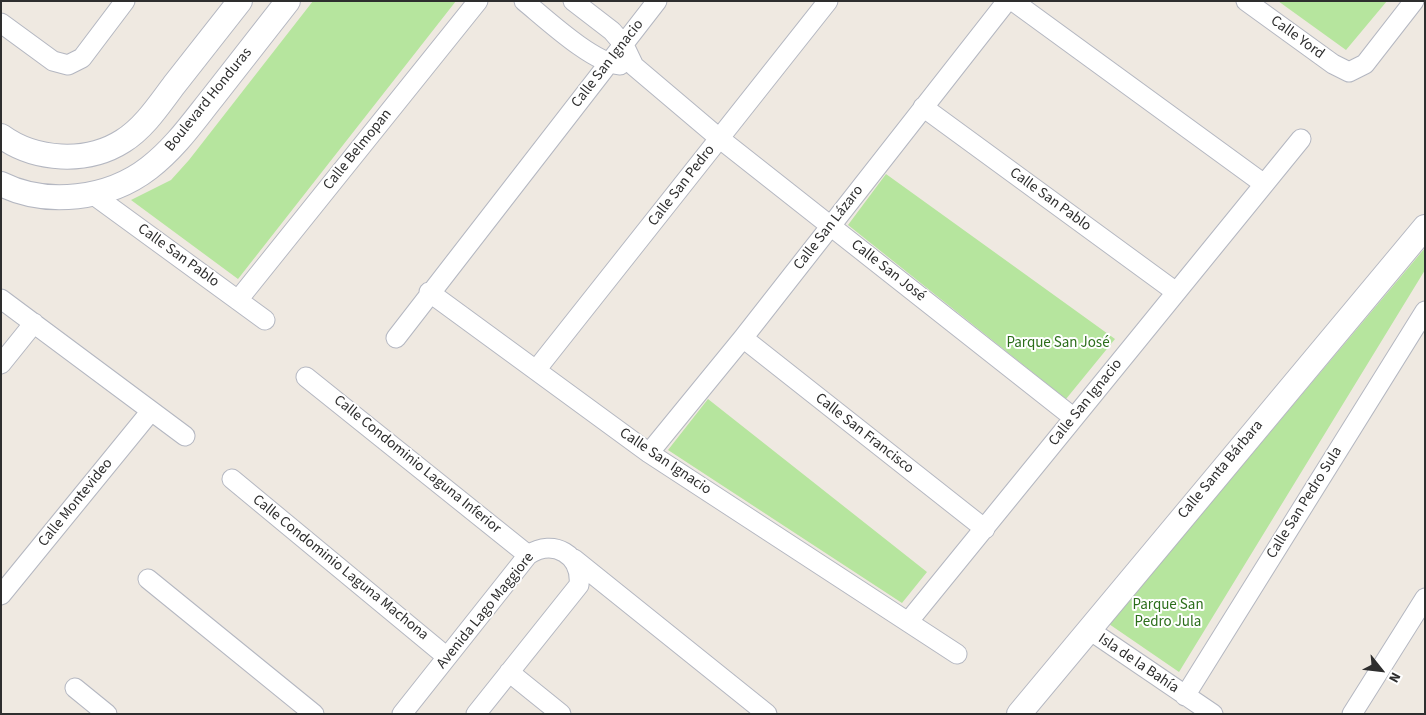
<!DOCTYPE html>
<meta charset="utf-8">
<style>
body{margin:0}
#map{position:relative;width:1426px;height:715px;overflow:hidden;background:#efe9e1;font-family:"Source Sans 3",sans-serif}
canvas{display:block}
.frame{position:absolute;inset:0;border:2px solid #2e2e2e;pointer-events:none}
.north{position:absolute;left:1356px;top:645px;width:50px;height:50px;-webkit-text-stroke:4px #fff;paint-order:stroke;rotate:119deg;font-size:14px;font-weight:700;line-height:20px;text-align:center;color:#2e2e2e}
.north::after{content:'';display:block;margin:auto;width:18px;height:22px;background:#2e2e2e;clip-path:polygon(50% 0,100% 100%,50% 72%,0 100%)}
</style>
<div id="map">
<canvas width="1426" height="715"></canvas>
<div class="frame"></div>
<div class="north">N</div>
</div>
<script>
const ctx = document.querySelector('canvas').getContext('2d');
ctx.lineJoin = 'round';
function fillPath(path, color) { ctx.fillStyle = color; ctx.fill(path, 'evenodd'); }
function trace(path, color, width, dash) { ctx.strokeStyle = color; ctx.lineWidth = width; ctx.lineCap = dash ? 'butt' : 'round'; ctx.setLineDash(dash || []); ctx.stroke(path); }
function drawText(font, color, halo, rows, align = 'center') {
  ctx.font = font + ' "Source Sans 3",sans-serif'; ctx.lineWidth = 4; ctx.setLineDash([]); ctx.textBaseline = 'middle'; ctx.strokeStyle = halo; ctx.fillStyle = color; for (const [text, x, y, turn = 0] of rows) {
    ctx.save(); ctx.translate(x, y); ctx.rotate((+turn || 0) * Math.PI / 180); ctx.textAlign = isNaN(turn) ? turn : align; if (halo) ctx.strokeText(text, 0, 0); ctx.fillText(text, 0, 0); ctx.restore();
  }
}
const green = new Path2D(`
 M 313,1 L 456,1 L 238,279 L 131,200 L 171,180 L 189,160 Z
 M 1278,1 L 1387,1 L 1346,50 Z
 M 886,174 L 1115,339 L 1066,399 L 848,225 Z
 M 1425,248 L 1425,270 L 1179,672 L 1109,624 Z
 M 708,399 L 927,572 L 902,603 L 668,450 Z`);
const minor = new Path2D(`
 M 524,1 C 546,19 593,63 620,65
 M 573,1 L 612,31 L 624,45 L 634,66 L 719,138 L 1074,418
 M 1013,1 L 1264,184
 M 1246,1 L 1333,64 L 1349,72 L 1365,64 L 1414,1
 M 1,23 L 53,61 L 68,65 L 82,58 L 125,1
 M 923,107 L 1176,292
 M 91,193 L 265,320
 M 429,292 L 649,453 L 957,654
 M 1,299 L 185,436
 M 238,300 L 478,1
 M 396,338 L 657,1
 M 743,338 L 985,529
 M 1,364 L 34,323
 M 536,370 L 828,1
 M 306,377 L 528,555
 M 649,453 L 743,338 L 1007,1
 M 232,479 L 447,657
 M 574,559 L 767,714
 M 148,579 L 314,714
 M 1,595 L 151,411
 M 908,622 L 1301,139
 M 1088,629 L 1213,714
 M 509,672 L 561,714
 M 75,688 L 107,714
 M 1185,696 L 1425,311
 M 402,714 L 528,555 C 554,538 582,555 579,585 L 476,714
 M 1352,714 L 1425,598`);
const tertiary = new Path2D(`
 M 1,136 C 35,161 87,164 123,141 C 144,128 159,105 174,85 C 196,57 218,29 240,1
 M 1,184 C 47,207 109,199 149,168 C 175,148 193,122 213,97 C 238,65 263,33 288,1
 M 1019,714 L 1425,227`);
const streetNames = [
 ["Calle Yord",1297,38,36],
 ["Calle San Ignacio",608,64,-52],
 ["Boulevard Honduras",209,100,-51],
 ["Calle Belmopan",358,150,-51],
 ["Calle San Pedro",682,186,-52],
 ["Calle San Pablo",1050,200,36],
 ["Calle San Lázaro",829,228,-52],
 ["Calle San Pablo",178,256,36],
 ["Calle San José",888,271,38],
 ["Calle San Ignacio",1086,403,-51],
 ["Calle San Francisco",864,434,38],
 ["Calle San Ignacio",665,462,34],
 ["Calle Condominio Laguna Inferior",417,465,39],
 ["Calle Santa Bárbara",1221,470,-50],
 ["Calle Montevideo",76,503,-51],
 ["Calle San Pedro Sula",1305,503,-58],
 ["Calle Condominio Laguna Machona",340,568,39],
 ["Avenida Lago Maggiore",486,611,-51],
 ["Isla de la Bahía",1138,664,34]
];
const parkNames = [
 ["Parque San José",1058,344],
 ["Parque San",1168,606],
 ["Pedro Jula",1168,623]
];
fillPath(green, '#b6e59e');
trace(minor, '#b4b7c1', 21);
trace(tertiary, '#b4b7c1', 26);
trace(minor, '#fff', 19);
trace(tertiary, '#fff', 24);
drawText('15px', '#2e2e2e', '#fff', streetNames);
drawText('15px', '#2c6e1b', '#fff', parkNames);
</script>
